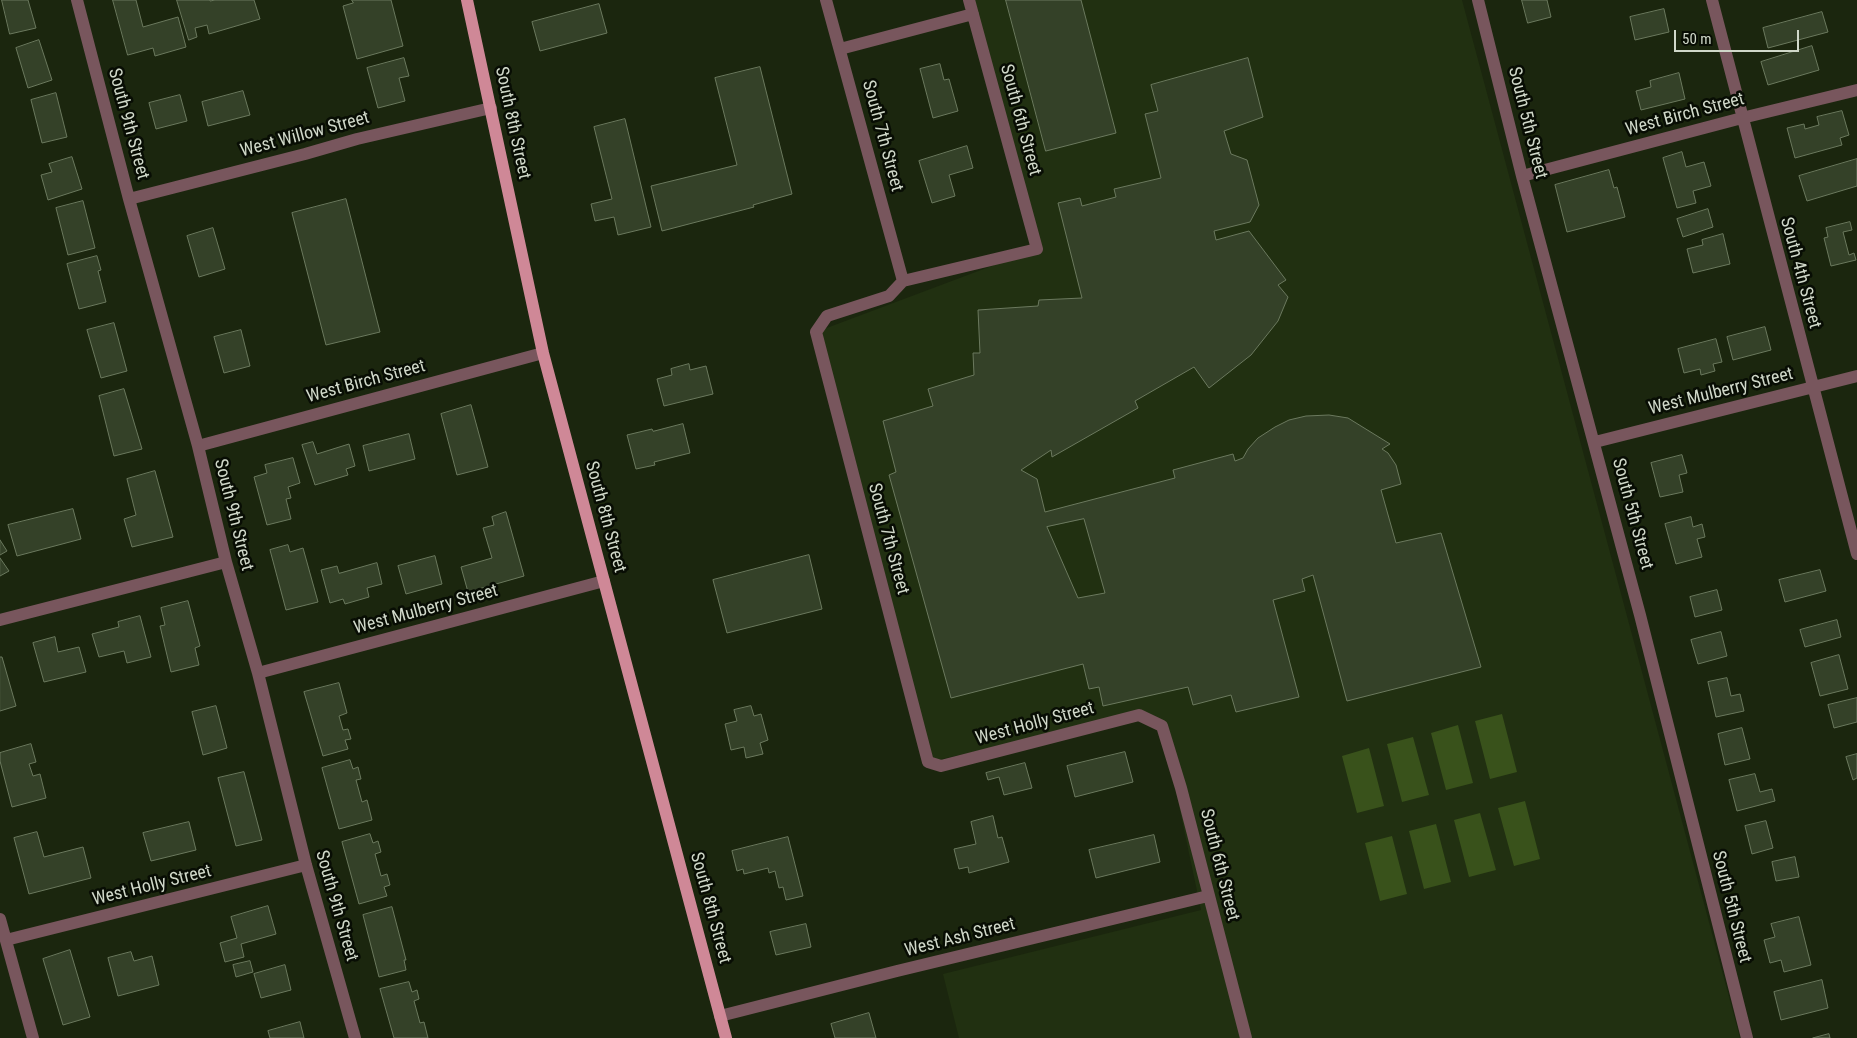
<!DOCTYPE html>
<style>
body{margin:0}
#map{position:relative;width:1857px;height:1038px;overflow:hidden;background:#1b260e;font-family:"Roboto Condensed",sans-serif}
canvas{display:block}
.scale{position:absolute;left:1674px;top:30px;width:125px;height:22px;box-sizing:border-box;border:2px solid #d0d8c9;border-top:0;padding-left:6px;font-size:15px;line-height:18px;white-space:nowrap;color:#d0d8c9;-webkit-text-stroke:4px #080d04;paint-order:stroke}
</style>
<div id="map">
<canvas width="1857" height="1038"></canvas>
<div class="scale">50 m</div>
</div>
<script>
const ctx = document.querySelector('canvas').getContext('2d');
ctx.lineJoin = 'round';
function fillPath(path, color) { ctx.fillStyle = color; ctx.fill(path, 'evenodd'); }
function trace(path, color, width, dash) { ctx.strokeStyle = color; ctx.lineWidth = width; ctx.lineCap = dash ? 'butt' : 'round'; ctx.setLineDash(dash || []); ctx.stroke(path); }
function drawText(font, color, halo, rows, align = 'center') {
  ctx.font = font + ' "Roboto Condensed",sans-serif'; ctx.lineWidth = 5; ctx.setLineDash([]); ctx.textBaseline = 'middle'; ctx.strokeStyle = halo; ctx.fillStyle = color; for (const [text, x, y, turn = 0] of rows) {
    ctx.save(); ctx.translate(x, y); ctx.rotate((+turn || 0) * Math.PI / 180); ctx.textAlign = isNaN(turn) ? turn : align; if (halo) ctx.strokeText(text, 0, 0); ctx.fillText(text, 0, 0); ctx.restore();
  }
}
const built = new Path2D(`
 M 969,0 L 1462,0 L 1740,1038 L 959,1038 L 943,974 L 1201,910 L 1162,725 L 1139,715 L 928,762 L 816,332 L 1037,249 Z`);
const green = new Path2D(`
 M 1502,714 L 1517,772 L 1490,779 L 1475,721 Z
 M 1458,725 L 1473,783 L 1446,790 L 1431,733 Z
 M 1413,737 L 1429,795 L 1402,802 L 1387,744 Z
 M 1369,748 L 1384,806 L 1357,813 L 1342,756 Z
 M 1525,801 L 1540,859 L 1514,866 L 1498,808 Z
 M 1480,813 L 1496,870 L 1469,877 L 1454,820 Z
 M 1436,824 L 1451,882 L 1424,889 L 1409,831 Z
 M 1392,836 L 1407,894 L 1380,901 L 1365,843 Z`);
const building = new Path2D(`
 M 2,0 L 28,0 L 36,28 L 10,34 Z
 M 113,0 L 136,0 L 143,27 L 178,17 L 186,47 L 155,56 L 153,48 L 128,55 Z
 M 177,0 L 210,0 L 210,1 L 215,0 L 254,0 L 260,19 L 209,34 L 207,25 L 195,28 L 197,37 L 189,40 Z
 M 352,0 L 391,0 L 403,46 L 357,59 L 343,6 L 353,3 Z
 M 1006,0 L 1081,0 L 1116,133 L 1046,151 Z
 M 1522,0 L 1547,0 L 1551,17 L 1528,23 Z
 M 599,4 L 607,33 L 540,51 L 532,22 Z
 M 1664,9 L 1669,32 L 1635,40 L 1630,17 Z
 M 1822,12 L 1828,32 L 1768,48 L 1763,28 Z
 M 39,40 L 52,80 L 28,88 L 16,48 Z
 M 1812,46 L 1819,70 L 1768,85 L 1761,62 Z
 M 404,58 L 409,76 L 399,78 L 405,101 L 378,108 L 367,68 Z
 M 1248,58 L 1263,117 L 1224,131 L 1231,154 L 1247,160 L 1259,205 L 1250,222 L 1214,231 L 1216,240 L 1249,231 L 1286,280 L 1278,285 L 1288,297 L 1278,321 L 1251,355 L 1209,388 L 1194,367 L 1135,401 L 1138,408 L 1052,457 L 1051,450 L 1021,470 L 1037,479 L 1045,512 L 1175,478 L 1173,470 L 1233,454 L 1235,461 L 1243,458 L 1248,449 L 1258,438 L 1275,427 L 1289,420 L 1306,416 L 1329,415 L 1348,418 L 1390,444 L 1382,449 L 1388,453 L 1396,465 L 1401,484 L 1381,490 L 1396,543 L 1441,533 L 1481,667 L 1347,701 L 1313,575 L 1302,579 L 1305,591 L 1273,600 L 1299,697 L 1236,712 L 1231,695 L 1193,705 L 1188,687 L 1103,706 L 1099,687 L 1089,689 L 1083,664 L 951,698 L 889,475 L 896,472 L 883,421 L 933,406 L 928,389 L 974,375 L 973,353 L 980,353 L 978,310 L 1038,306 L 1039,300 L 1082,298 L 1058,203 L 1080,198 L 1082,206 L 1116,197 L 1114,189 L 1161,178 L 1145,114 L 1158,111 L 1151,85 ZM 1084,519 L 1105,593 L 1078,598 L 1047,527 Z
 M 940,64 L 944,80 L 949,79 L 958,111 L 933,118 L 920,69 Z
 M 760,67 L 792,194 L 753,205 L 754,207 L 662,231 L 651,186 L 737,165 L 715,78 Z
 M 1679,73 L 1685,99 L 1641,110 L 1636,91 L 1651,87 L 1650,81 Z
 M 243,91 L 250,115 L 208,126 L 202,102 Z
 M 56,93 L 67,137 L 42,143 L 31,100 Z
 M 180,95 L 187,121 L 156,129 L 149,103 Z
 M 1842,111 L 1849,135 L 1840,138 L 1842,145 L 1795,158 L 1787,128 L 1804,124 L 1805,129 L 1819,125 L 1817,117 Z
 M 625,119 L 651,227 L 618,235 L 614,217 L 595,221 L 591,204 L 612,199 L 594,127 Z
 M 967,146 L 973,168 L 949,175 L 955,196 L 932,203 L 919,161 Z
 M 1682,152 L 1686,167 L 1704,162 L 1711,186 L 1693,191 L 1696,203 L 1677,208 L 1663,158 Z
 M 72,157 L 82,189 L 48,200 L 41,175 L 52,172 L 49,164 Z
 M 1857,159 L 1857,186 L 1807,201 L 1799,176 Z
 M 1609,170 L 1614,188 L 1617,187 L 1625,217 L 1567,232 L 1555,185 Z
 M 346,199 L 380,332 L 326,345 L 292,213 Z
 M 83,201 L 95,248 L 68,255 L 56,208 Z
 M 1708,209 L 1713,227 L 1683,237 L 1677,219 Z
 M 1850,222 L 1852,230 L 1843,232 L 1849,255 L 1854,253 L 1856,260 L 1831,266 L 1824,238 L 1828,237 L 1826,228 Z
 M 213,228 L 225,269 L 199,277 L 187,236 Z
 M 1723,234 L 1730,264 L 1693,273 L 1687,249 L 1703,245 L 1702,240 Z
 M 97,256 L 101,270 L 98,271 L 106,302 L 79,309 L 67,264 Z
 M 114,323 L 127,371 L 101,378 L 87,330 Z
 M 1765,327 L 1771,350 L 1733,360 L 1727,337 Z
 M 241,330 L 250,366 L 224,373 L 214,337 Z
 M 1716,339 L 1722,362 L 1713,364 L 1715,371 L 1701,375 L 1700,369 L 1684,373 L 1678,349 Z
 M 689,364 L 690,370 L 706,366 L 713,394 L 664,406 L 657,379 L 672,375 L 671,369 Z
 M 124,389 L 142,449 L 114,456 L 99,396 Z
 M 471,405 L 488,467 L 457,475 L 441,414 Z
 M 683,424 L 690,453 L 654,462 L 655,465 L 636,469 L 627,435 L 652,429 L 653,431 Z
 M 409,434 L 415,459 L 369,471 L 363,446 Z
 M 313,442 L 317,454 L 349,444 L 355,466 L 346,469 L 348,475 L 315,485 L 302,445 Z
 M 1682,455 L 1687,473 L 1679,475 L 1683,492 L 1660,497 L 1651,463 Z
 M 293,458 L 300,483 L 288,487 L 291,498 L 286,499 L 291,519 L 267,525 L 254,477 L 267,473 L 265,465 Z
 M 155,471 L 173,537 L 132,547 L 124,519 L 136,515 L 127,479 Z
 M 73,509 L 81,539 L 17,556 L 8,525 Z
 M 506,512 L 524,576 L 468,592 L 461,567 L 492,558 L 483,528 L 494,525 L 492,517 Z
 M 1691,517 L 1693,527 L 1702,524 L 1705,537 L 1697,539 L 1702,557 L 1676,564 L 1665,524 Z
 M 0,540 L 7,551 L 0,555 Z
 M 288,545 L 290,552 L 303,548 L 318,602 L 286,610 L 270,550 Z
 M 809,555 L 822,609 L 727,633 L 713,580 Z
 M 435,556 L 442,584 L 406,594 L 398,566 Z
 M 0,558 L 9,571 L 0,576 Z
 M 377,563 L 382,584 L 367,588 L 369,597 L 345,604 L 343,599 L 330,603 L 321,570 L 337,566 L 339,573 Z
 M 1820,570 L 1826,591 L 1785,602 L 1779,580 Z
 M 1717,590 L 1722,610 L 1695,617 L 1690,597 Z
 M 188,601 L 200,646 L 195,648 L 199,665 L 171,672 L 160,626 L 165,625 L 161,608 Z
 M 140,616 L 151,657 L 127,663 L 124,651 L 99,657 L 92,634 L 119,627 L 118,622 Z
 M 1837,620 L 1841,637 L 1805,647 L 1800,630 Z
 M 1721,632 L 1727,656 L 1698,664 L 1691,640 Z
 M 55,637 L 58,652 L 79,647 L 86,672 L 44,682 L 33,643 Z
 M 1839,655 L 1848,689 L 1820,696 L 1811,663 Z
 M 0,657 L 2,657 L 16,706 L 0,711 Z
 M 1727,678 L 1731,696 L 1740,694 L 1744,711 L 1716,717 L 1708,682 Z
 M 339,683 L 347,713 L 339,716 L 343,730 L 348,729 L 351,739 L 345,740 L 348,749 L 323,756 L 304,692 Z
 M 1857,698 L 1857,722 L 1834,728 L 1828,705 Z
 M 216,706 L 227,748 L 203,755 L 192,712 Z
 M 751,706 L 754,716 L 761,714 L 768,740 L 760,743 L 763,754 L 746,758 L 744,747 L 731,750 L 725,724 L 737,721 L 734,710 Z
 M 1742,728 L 1750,759 L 1725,765 L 1718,734 Z
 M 31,744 L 36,762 L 29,764 L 33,776 L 40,774 L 46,798 L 12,807 L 0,761 L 0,753 Z
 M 1125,752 L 1133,782 L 1075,797 L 1067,766 Z
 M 1857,754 L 1857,778 L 1853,780 L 1846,757 Z
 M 350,760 L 353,769 L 358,767 L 361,779 L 356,780 L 362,802 L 367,800 L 372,820 L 339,829 L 322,768 Z
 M 1025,763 L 1032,788 L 1004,795 L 999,777 L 988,780 L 986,773 Z
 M 244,772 L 262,840 L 236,846 L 218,778 Z
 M 1755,774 L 1760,792 L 1772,789 L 1775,801 L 1737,811 L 1729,780 Z
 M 993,816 L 998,838 L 1002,837 L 1009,862 L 969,873 L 968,867 L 959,869 L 954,849 L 976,844 L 971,822 Z
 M 1766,821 L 1773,848 L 1752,854 L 1745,826 Z
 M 189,822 L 196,850 L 151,861 L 143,833 Z
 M 37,832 L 44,857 L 83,847 L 91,878 L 29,894 L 14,838 Z
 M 370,834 L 373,843 L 378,841 L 381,852 L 375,854 L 381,876 L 387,874 L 390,885 L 384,887 L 387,896 L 359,904 L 342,842 Z
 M 1154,835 L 1160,862 L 1096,878 L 1089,850 Z
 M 788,837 L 803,896 L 786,900 L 783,887 L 779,888 L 775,871 L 769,873 L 768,868 L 744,874 L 743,869 L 737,871 L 732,851 Z
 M 1795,857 L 1799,877 L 1776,881 L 1772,862 Z
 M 268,906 L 276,934 L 241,944 L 244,957 L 225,962 L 220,943 L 237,938 L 231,917 Z
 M 392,907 L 406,960 L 404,960 L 406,970 L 379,977 L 363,915 Z
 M 1799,917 L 1811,965 L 1784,972 L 1781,960 L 1770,963 L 1764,940 L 1775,937 L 1771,924 Z
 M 806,924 L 811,947 L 776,955 L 770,932 Z
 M 70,950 L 90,1017 L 63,1025 L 43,959 Z
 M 131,952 L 134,961 L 152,956 L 159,985 L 118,996 L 108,958 Z
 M 250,961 L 253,972 L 236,977 L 233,965 Z
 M 285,965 L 291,990 L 261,998 L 254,974 Z
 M 1822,980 L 1828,1008 L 1781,1020 L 1774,992 Z
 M 409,982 L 412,992 L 417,990 L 419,999 L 414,1001 L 420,1023 L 424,1022 L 428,1038 L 394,1038 L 380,989 Z
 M 869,1013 L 876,1038 L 835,1038 L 831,1024 Z
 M 300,1022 L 304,1038 L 270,1038 L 268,1031 Z
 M 1829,1034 L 1830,1038 L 1813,1038 Z`);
const street = new Path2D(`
 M 77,0 L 129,199 L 198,446 L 226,562 L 258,673 L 306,865 L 355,1038
 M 826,0 L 903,281
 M 969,0 L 1037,249 L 903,281 L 889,296 L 827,316 L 816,332 L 928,762 L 941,766 L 1139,715 L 1162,726 L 1181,788 L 1246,1038
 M 1478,0 L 1522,176 L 1640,615 L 1747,1038
 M 1712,0 L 1857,554
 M 840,49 L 973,14
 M 1522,176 L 1742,118 L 1857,90
 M 129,199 L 305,154 L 357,139 L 491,108
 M 1595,442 L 1857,376
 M 198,446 L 543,353
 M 0,620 L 226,562
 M 258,673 L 604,581
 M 0,919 L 33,1038
 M 6,940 L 306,865
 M 720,1016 L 897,971 L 1208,896`);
const primary = new Path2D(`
 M 467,0 L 543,353 L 726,1038`);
const streetNames = [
 ["West Birch Street",1685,115,-15],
 ["South 6th Street",1020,120,75],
 ["South 8th Street",512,123,78],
 ["South 5th Street",1527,123,76],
 ["South 9th Street",128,124,75],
 ["West Willow Street",305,135,-15],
 ["South 7th Street",882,136,75],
 ["South 4th Street",1800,273,75],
 ["West Birch Street",366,382,-15],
 ["West Mulberry Street",1721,392,-14],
 ["South 5th Street",1632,514,75],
 ["South 9th Street",233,515,76],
 ["South 8th Street",605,517,75],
 ["South 7th Street",888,539,75],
 ["West Mulberry Street",426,610,-15],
 ["West Holly Street",1035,724,-15],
 ["South 6th Street",1219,865,76],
 ["West Holly Street",152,886,-14],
 ["South 9th Street",336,906,74],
 ["South 5th Street",1731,907,76],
 ["South 8th Street",710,908,75],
 ["West Ash Street",960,938,-14]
];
fillPath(built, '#213011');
fillPath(green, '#39521b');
fillPath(building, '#344128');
trace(building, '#6b795e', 1);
trace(street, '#78565d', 12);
trace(primary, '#cf8897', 12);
drawText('18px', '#d0d8c9', '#080d04', streetNames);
</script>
